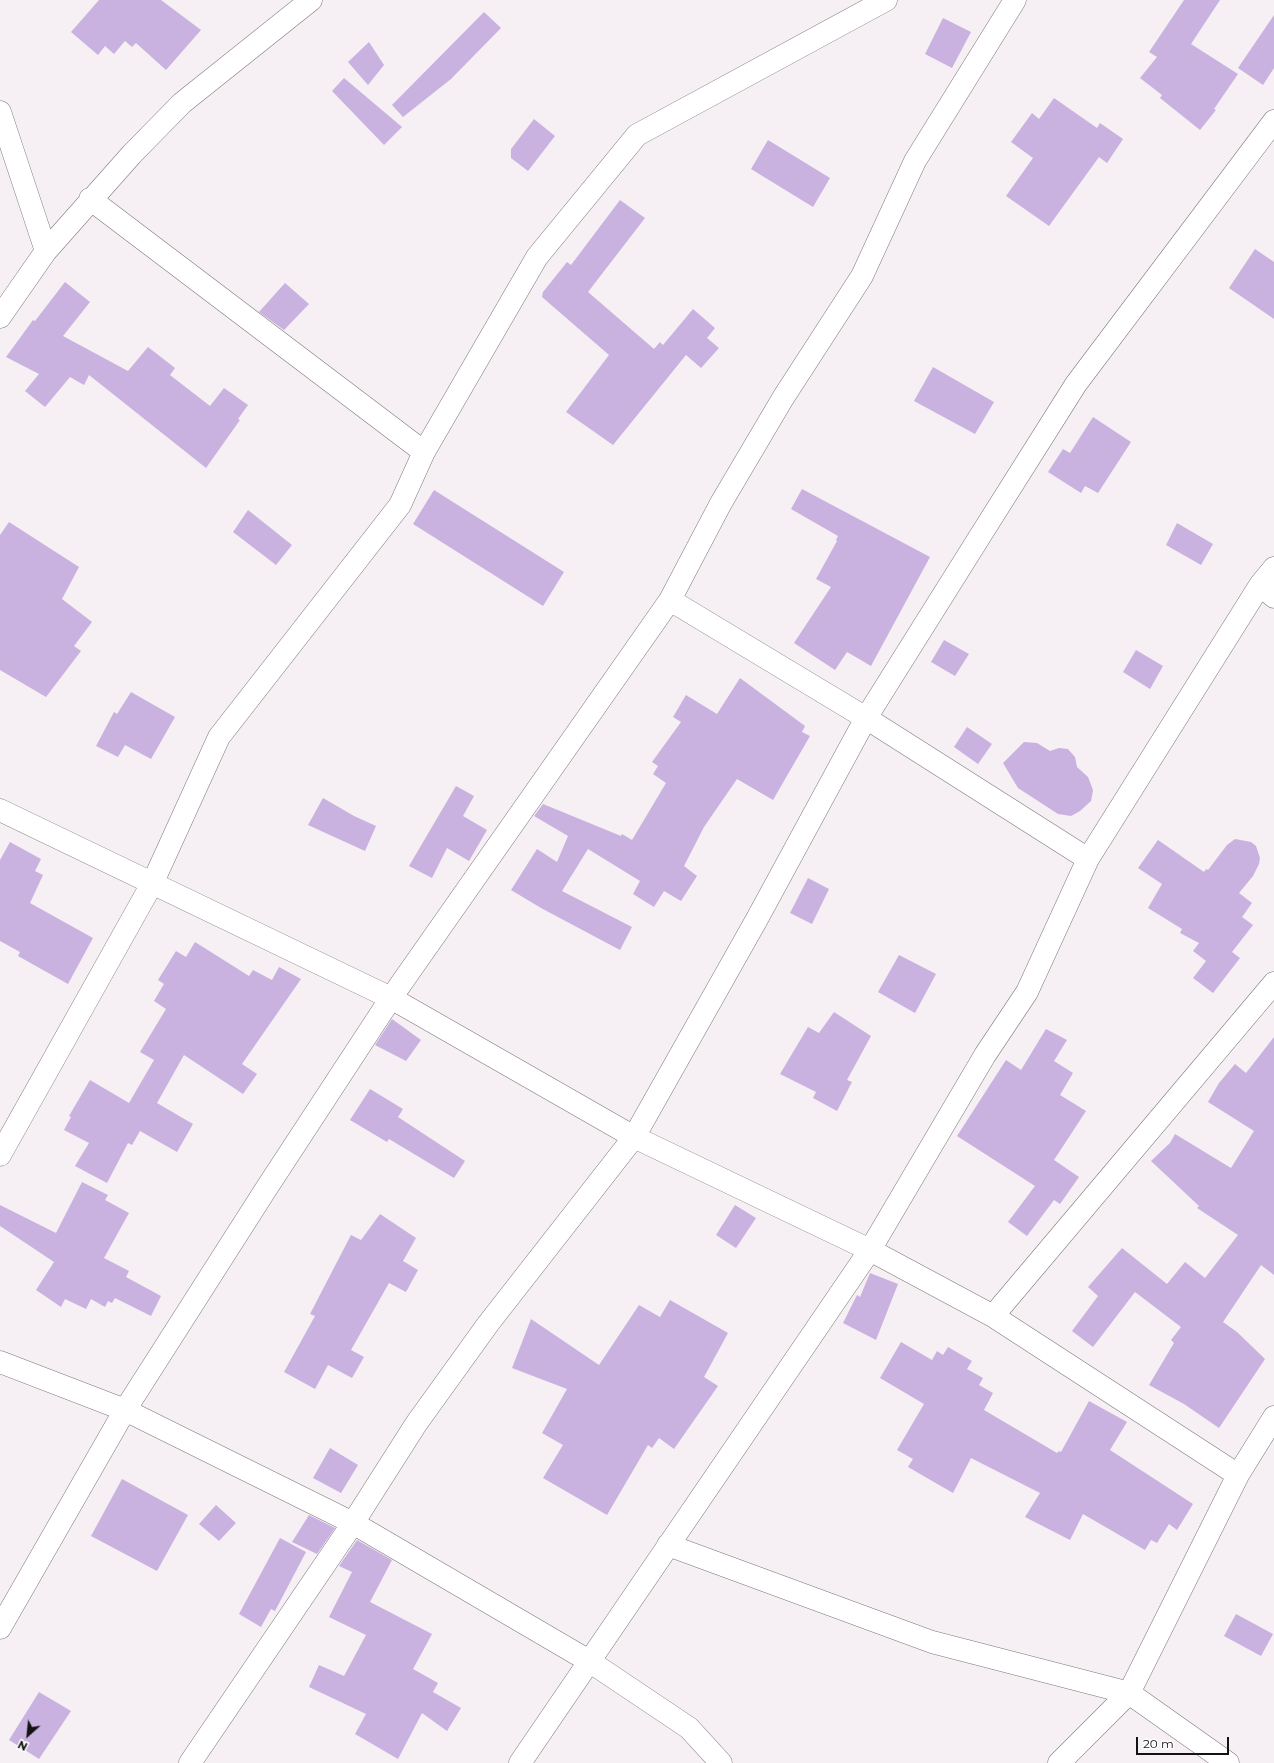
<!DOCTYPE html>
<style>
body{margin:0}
#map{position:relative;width:1274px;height:1763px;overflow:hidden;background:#f6eff4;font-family:Montserrat,sans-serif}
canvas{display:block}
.north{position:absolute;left:8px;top:1715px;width:40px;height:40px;-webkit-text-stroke:3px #fefefe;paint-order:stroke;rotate:207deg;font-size:11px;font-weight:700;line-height:16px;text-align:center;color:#151214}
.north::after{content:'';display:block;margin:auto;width:14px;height:18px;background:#151214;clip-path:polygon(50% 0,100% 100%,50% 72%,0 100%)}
.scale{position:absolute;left:1136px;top:1737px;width:93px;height:18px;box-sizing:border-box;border:2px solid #151214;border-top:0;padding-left:5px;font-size:12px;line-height:14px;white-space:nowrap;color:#151214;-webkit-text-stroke:3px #fefefe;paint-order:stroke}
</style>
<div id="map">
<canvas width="1274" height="1763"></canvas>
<div class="north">N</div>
<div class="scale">20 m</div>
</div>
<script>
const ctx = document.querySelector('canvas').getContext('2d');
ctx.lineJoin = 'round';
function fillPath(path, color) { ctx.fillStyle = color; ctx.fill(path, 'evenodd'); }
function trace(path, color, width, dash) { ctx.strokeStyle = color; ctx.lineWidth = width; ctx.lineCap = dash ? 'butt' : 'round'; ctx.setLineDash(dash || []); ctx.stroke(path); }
const building = new Path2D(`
 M 99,0 L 161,0 L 201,30 L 166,70 L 136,43 L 132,47 L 125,41 L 114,54 L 105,46 L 98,55 L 71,32 Z
 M 1184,0 L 1220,0 L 1191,44 L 1238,74 L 1214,109 L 1216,110 L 1200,130 L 1160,98 L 1162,95 L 1140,78 L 1157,57 L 1149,52 Z
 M 484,12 L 501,28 L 451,79 L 403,117 L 392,105 Z
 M 1274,15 L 1274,68 L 1263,85 L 1238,68 Z
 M 943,18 L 971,32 L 952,68 L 925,54 Z
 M 369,42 L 384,65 L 368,85 L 348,62 Z
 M 344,78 L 402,127 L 384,145 L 332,91 Z
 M 1054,98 L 1097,128 L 1100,123 L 1123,139 L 1107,163 L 1099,157 L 1049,226 L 1006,196 L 1033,158 L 1011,142 L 1032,113 L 1039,119 Z
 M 534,119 L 555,136 L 528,171 L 511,158 L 511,149 Z
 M 768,140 L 830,178 L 813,207 L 751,169 Z
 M 620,200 L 645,218 L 588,292 L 654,349 L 660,342 L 663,345 L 693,309 L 715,328 L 707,338 L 719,348 L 701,368 L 686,355 L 613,445 L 566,412 L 609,355 L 542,297 L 543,292 L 567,262 L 571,265 Z
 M 1255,249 L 1274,262 L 1274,319 L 1229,288 Z
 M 65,282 L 90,302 L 63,336 L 128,371 L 148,347 L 175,368 L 170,375 L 210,406 L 224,388 L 248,405 L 238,419 L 240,420 L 206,468 L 89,375 L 84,385 L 70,377 L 45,407 L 25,391 L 39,374 L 6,357 L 33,320 L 35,321 Z
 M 285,283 L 309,304 L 284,330 L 259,312 Z
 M 933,367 L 994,402 L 975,434 L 914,401 Z
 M 1093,417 L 1131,442 L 1098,493 L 1085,486 L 1081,493 L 1048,472 L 1063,449 L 1070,453 Z
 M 802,489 L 930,557 L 871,666 L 847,652 L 835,670 L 794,643 L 831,587 L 816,579 L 837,541 L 836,540 L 838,536 L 791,509 Z
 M 434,490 L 564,572 L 543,606 L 413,524 Z
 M 248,510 L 292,545 L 276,565 L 233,532 Z
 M 9,522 L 79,567 L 62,599 L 92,622 L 74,646 L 81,651 L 46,697 L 0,670 L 0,535 Z
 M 1177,523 L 1213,544 L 1201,565 L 1166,545 Z
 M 944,640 L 969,654 L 955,676 L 931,662 Z
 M 1136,650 L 1163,666 L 1150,689 L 1123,672 Z
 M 740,678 L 805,726 L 802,732 L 810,736 L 773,800 L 737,779 L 704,827 L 684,866 L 697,876 L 681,901 L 664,891 L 654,907 L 633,894 L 640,881 L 588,849 L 562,891 L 632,927 L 620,950 L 541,908 L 511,890 L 537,849 L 557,862 L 568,836 L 534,816 L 543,804 L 621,836 L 622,834 L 632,840 L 666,783 L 653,774 L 658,766 L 652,762 L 681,722 L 673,717 L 686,695 L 717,714 Z
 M 131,692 L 175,717 L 151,759 L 125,745 L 118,757 L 96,746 L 114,712 L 117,714 Z
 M 967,727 L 992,744 L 978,764 L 954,747 Z
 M 1024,742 L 1037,743 L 1050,751 L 1059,748 L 1068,749 L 1075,757 L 1077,767 L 1088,777 L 1093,790 L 1091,801 L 1080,811 L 1071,816 L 1058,814 L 1018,788 L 1003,763 Z
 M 456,786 L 474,796 L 463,816 L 487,830 L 469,861 L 447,848 L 432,878 L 409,866 Z
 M 323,798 L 354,816 L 376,826 L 365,851 L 308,825 Z
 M 1235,839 L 1251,842 L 1256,846 L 1260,858 L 1259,864 L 1253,876 L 1239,893 L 1252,903 L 1242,917 L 1253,925 L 1232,952 L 1240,958 L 1213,993 L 1193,978 L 1206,961 L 1193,951 L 1199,943 L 1180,933 L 1182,929 L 1148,908 L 1162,884 L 1138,868 L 1158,840 L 1204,872 L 1206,869 L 1208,870 L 1227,845 Z
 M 10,842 L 41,859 L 35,871 L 43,875 L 30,903 L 93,938 L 68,984 L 18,956 L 20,952 L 0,941 L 0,860 Z
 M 808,878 L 829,889 L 812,924 L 790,913 Z
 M 195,942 L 249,976 L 253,970 L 272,980 L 279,967 L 301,979 L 242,1064 L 257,1074 L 243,1094 L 184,1055 L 157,1103 L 193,1124 L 177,1152 L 140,1131 L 132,1145 L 128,1143 L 107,1183 L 75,1166 L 89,1143 L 64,1130 L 71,1117 L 69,1116 L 90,1080 L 129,1103 L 154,1060 L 140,1052 L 166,1009 L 154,1001 L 164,984 L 158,980 L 176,951 L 186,957 Z
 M 899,955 L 936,974 L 915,1013 L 878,992 Z
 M 834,1012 L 871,1036 L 847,1080 L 852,1082 L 837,1111 L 813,1098 L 816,1092 L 780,1074 L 808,1027 L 819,1033 Z
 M 392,1019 L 421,1040 L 406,1061 L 375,1045 Z
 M 1046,1029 L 1067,1040 L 1054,1061 L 1073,1073 L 1060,1095 L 1086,1111 L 1054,1160 L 1079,1177 L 1060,1204 L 1054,1200 L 1027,1236 L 1008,1222 L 1035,1186 L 957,1136 L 1006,1060 L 1021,1070 Z
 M 1274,1037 L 1274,1275 L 1261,1265 L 1223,1322 L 1237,1332 L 1265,1359 L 1219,1428 L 1184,1404 L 1149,1385 L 1174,1343 L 1171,1340 L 1181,1327 L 1135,1292 L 1093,1347 L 1072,1331 L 1098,1296 L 1088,1287 L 1122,1248 L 1167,1284 L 1185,1262 L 1205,1278 L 1238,1235 L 1197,1208 L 1199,1206 L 1151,1161 L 1170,1143 L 1175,1134 L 1231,1168 L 1254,1131 L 1208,1102 L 1219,1083 L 1235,1064 L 1246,1073 Z
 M 370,1089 L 403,1109 L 398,1117 L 465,1161 L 454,1178 L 389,1139 L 387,1142 L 350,1120 Z
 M 82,1182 L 108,1195 L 105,1200 L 129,1213 L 104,1258 L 129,1271 L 126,1277 L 161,1296 L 151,1316 L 115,1298 L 112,1303 L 108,1301 L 105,1307 L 91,1299 L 86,1309 L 65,1299 L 61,1307 L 36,1290 L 54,1262 L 0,1226 L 0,1205 L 56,1233 Z
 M 735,1205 L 756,1218 L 736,1248 L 716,1235 Z
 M 380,1214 L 416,1238 L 403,1261 L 418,1270 L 406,1292 L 389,1283 L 351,1350 L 364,1357 L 352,1378 L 328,1365 L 315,1389 L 284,1372 L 315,1316 L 310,1314 L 351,1235 L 361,1240 Z
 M 870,1273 L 898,1284 L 876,1340 L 843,1323 L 857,1295 L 860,1297 Z
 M 670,1300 L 728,1333 L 704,1377 L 718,1386 L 674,1449 L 659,1438 L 652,1448 L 648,1445 L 607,1515 L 543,1478 L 563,1445 L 542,1433 L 567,1389 L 512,1368 L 531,1319 L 599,1365 L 639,1305 L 660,1317 Z
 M 901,1342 L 932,1360 L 937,1351 L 943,1355 L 948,1347 L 972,1361 L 967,1369 L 983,1378 L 979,1385 L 993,1393 L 984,1410 L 1057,1453 L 1059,1451 L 1061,1452 L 1089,1401 L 1127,1422 L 1110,1450 L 1193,1504 L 1177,1530 L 1169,1524 L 1157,1543 L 1151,1540 L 1145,1550 L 1083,1514 L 1070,1540 L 1025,1517 L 1040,1493 L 971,1458 L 953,1493 L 908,1467 L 913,1459 L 897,1450 L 924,1404 L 880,1378 Z
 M 330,1448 L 358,1465 L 341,1493 L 313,1478 Z
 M 122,1479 L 188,1515 L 157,1571 L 91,1536 Z
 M 216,1505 L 236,1523 L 219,1541 L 199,1524 Z
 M 309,1515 L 335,1528 L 317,1554 L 292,1542 Z
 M 280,1538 L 306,1552 L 275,1611 L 271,1609 L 261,1627 L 239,1614 Z
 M 357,1540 L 392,1560 L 370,1602 L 432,1634 L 413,1669 L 438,1683 L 433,1692 L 461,1708 L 447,1731 L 422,1713 L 398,1759 L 355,1734 L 366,1714 L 309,1687 L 319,1665 L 344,1676 L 366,1635 L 329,1617 L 352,1572 L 339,1566 Z
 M 1236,1614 L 1273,1634 L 1261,1656 L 1224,1636 Z
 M 39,1692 L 71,1711 L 39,1759 L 9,1740 Z`);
const minor = new Path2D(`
 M 0,112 L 46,251
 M 90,199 L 424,452
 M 0,317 L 46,251 L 132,154 L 182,103 L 311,0
 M 1260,585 L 1274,597
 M 670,600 L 866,718 L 1088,859
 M 0,810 L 391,998 L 634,1137 L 870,1250 L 993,1316 L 1238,1475
 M 0,1155 L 153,882 L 219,737 L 400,505 L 424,452 L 537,257 L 637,135 L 886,0
 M 993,1316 L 1274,983
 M 0,1362 L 125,1410 L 353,1523 L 589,1661 L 689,1728 L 721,1763
 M 668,1545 L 932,1642 L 1129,1693 L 1228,1763
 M 0,1628 L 125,1410 L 266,1189 L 391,998 L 670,600 L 721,503 L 783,398 L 862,276 L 915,161 L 1015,0
 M 190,1763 L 353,1523 L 416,1424 L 488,1324 L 634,1137 L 757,919 L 866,718 L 982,533 L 1076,384 L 1274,121
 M 520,1763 L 870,1250 L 985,1055 L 1027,992 L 1088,859 L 1260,585 L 1274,568
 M 1059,1763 L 1129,1693 L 1238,1475 L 1274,1417`);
fillPath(building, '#c9b2df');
trace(minor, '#7d777c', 23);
trace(minor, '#fff', 22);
</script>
